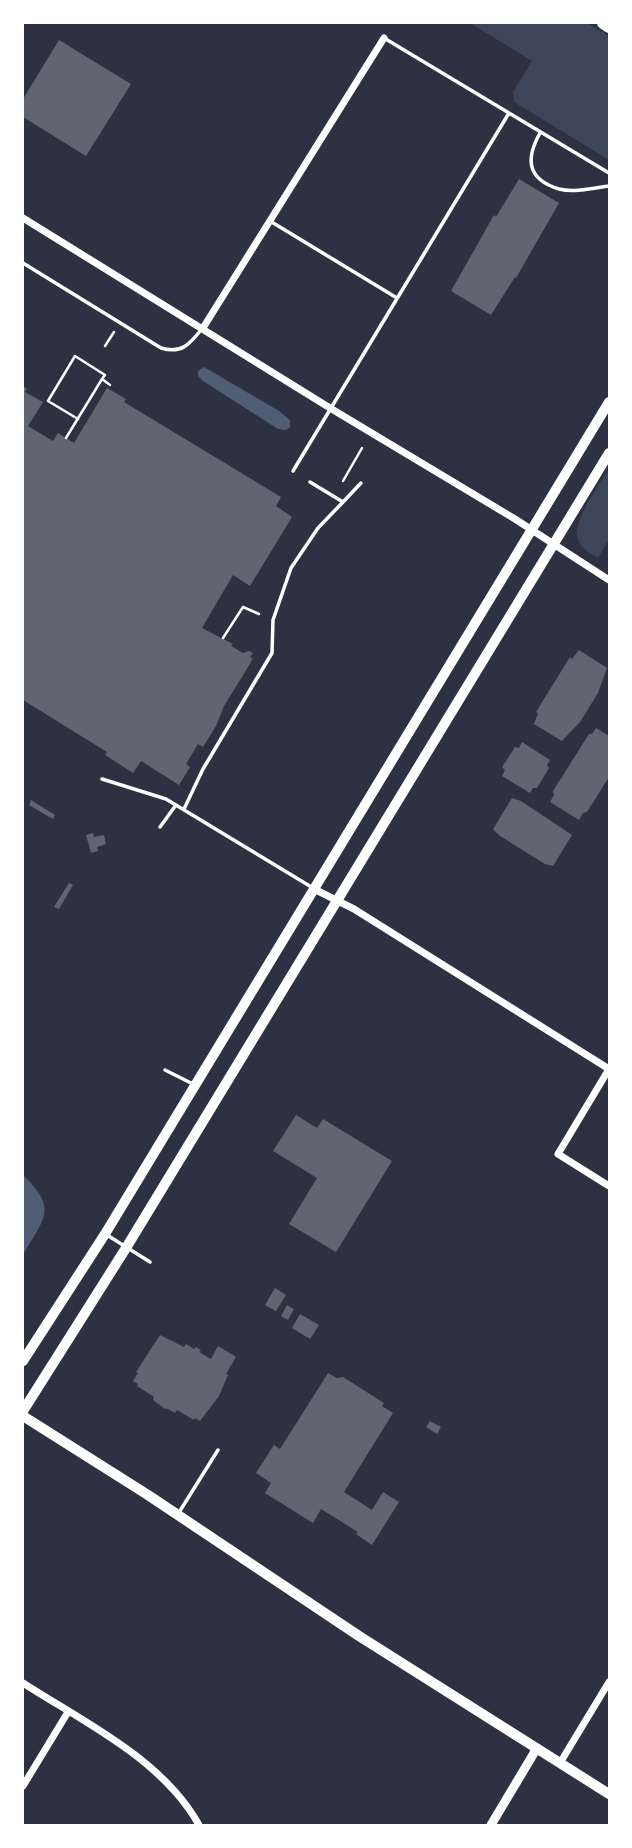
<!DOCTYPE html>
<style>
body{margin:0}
#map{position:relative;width:632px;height:1848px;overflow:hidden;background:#2d3142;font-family:Poppins,sans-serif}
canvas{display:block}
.frame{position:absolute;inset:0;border:24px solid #fff;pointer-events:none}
</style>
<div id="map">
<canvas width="632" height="1848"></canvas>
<div class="frame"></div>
</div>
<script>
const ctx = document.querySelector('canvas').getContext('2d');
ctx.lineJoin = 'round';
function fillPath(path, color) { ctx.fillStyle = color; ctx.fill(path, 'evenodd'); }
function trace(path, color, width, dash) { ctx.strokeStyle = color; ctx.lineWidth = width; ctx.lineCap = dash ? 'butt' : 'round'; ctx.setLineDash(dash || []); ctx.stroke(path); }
const green = new Path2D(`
 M 470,23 L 587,23 L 609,36 L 609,160 L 514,102 L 513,92 L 532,61 Z
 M 609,469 L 609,539 L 598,558 C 592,554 584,551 580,544 C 567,525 599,486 609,469 Z`);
const water = new Path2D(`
 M 204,367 L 279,411 L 290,420 L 290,427 L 286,430 L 278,429 L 203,381 L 198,376 L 198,371 Z
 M 23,1175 C 58,1209 45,1217 23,1255 Z`);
const building = new Path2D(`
 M 59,40 L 131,84 L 86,156 L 23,117 L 23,99 Z
 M 519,179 L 559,203 L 516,278 L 515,277 L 491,315 L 451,291 L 494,215 L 496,217 Z
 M 23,386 L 27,389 L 25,392 L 43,402 L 28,426 L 53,441 L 58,433 L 74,443 L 107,388 L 126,399 L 124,402 L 281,497 L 276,506 L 292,517 L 250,586 L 233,575 L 202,628 L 233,644 L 231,646 L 243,653 L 249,651 L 253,653 L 250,657 L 253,659 L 224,706 L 216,726 L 203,747 L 198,744 L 186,764 L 190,767 L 179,785 L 141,761 L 133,773 L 105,755 L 107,752 L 23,700 Z
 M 579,650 L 607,668 L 598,693 L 580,722 L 562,741 L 534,724 L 538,713 L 536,712 L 570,657 L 572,659 Z
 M 596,728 L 609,736 L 609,777 L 587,812 L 583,813 L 579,820 L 550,802 L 554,795 L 553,791 L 589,734 L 592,734 Z
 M 522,742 L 550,760 L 547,765 L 549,768 L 537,788 L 533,788 L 530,793 L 502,776 L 505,770 L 502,767 L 515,747 L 519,748 Z
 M 512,798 L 521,801 L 572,835 L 553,866 L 545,864 L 500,836 L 493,829 Z
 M 31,800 L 55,815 L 53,819 L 29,805 Z
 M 93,833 L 94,837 L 104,835 L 106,844 L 97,847 L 98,851 L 91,853 L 86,835 Z
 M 69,883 L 73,885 L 59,909 L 54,907 Z
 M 296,1115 L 317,1128 L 323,1119 L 392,1161 L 336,1252 L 289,1224 L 317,1178 L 273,1151 Z
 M 275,1288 L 286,1295 L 276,1311 L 265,1305 Z
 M 287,1305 L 294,1309 L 288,1320 L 281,1316 Z
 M 300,1314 L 319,1325 L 310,1339 L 292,1328 Z
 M 160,1335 L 184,1347 L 186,1344 L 194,1349 L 196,1347 L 201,1350 L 199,1352 L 211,1359 L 218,1346 L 236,1357 L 226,1374 L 228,1375 L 219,1396 L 200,1421 L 195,1418 L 194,1420 L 177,1410 L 175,1413 L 166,1408 L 165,1409 L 153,1400 L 154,1397 L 137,1386 L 138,1384 L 133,1381 L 138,1373 L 136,1372 Z
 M 328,1373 L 337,1378 L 343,1377 L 384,1403 L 382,1406 L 393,1413 L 344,1492 L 372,1510 L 383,1492 L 399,1502 L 372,1545 L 356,1534 L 358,1532 L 321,1509 L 313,1523 L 265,1493 L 271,1483 L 256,1473 L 274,1445 L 280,1449 Z
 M 430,1421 L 441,1427 L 437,1434 L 426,1427 Z`);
const path = new Path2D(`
 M 105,346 L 114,332
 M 78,419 L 48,401 L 75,356 L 105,375 L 102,379
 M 66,438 L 102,379 L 110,385
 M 343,481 L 362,448
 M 223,638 L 243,607 L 259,614`);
const service = new Path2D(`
 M 384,38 L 609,173
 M 540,133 C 526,158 526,179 559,189 C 574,193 594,188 609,186
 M 270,221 L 397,298
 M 23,263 L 161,348 C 181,354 189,345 201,330
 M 293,471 L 509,113
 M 310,482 L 343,502 L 361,483
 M 102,779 L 166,799 L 313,888
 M 184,809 L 203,769 L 272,653 L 273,620 L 291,568 L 318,528 L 343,502
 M 160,827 L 176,805
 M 165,1070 L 195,1085
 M 107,1235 L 150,1262
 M 178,1514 L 218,1450`);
const minor = new Path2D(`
 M 23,218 L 330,408 L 515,519 L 609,580
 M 203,328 L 384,38
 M 314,889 L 354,909 L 609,1069
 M 609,1069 L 558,1154 L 609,1186
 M 23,1683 C 85,1723 162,1759 199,1825
 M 560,1763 L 609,1682
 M 23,1786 L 68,1712`);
const tertiary = new Path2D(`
 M 491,1825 L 537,1748`);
const secondary = new Path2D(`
 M 23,1361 L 105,1234 L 609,402
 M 23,1411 L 126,1248 L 609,453
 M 23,1416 L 148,1495 L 359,1636 L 609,1794`);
const motorway = new Path2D(`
 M 603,23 L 609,27`);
fillPath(green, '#3c4559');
fillPath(water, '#4f5d75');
fillPath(building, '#626471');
trace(path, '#fff', 2.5);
trace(service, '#fff', 3.5);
trace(minor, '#fff', 7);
trace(tertiary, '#fff', 9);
trace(secondary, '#fff', 10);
trace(motorway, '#fff', 12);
</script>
